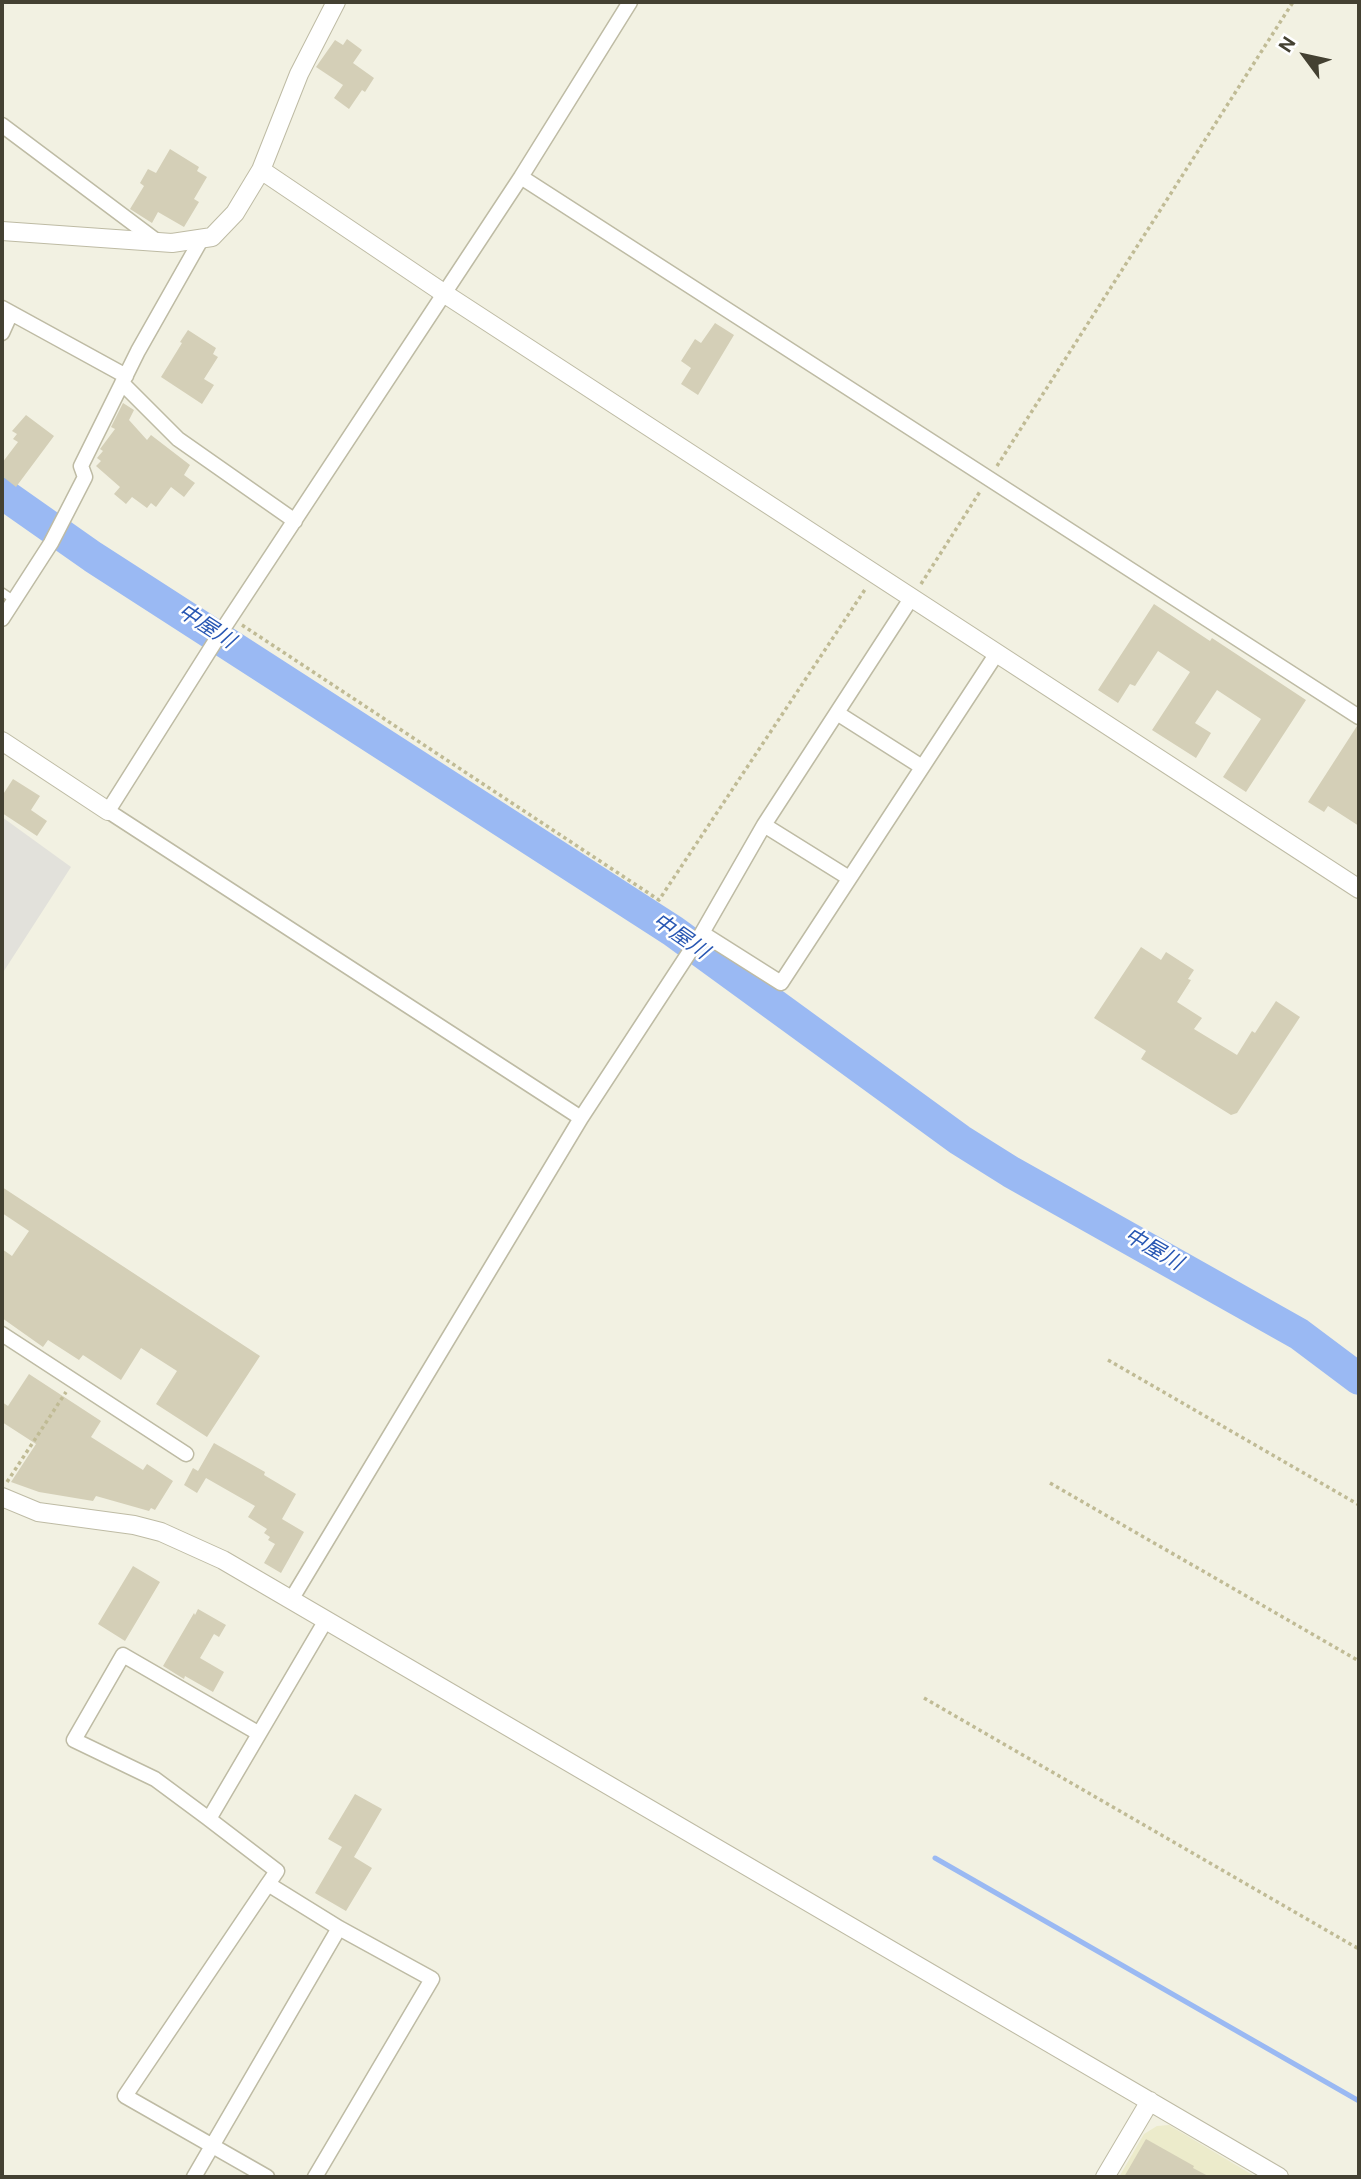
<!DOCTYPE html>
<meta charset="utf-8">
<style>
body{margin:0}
#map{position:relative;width:1361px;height:2179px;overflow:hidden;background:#f2f1e2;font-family:"DM Sans",sans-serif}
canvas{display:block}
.frame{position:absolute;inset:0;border:4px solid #444132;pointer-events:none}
.north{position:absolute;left:1270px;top:21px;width:70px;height:70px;-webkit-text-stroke:5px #fff;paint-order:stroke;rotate:303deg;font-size:19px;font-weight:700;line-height:28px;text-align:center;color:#444132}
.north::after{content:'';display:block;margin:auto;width:24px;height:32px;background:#444132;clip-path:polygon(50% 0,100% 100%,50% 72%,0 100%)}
</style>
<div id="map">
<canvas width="1361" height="2179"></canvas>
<div class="frame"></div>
<div class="north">N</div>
</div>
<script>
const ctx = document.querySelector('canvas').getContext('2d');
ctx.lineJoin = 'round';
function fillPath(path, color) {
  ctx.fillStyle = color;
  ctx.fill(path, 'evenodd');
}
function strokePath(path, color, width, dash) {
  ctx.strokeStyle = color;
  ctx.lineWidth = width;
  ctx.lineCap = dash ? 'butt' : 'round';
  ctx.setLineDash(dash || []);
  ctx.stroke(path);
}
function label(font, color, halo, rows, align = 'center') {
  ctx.font = font + ' "DM Sans","Noto Sans JP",sans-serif';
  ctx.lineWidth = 5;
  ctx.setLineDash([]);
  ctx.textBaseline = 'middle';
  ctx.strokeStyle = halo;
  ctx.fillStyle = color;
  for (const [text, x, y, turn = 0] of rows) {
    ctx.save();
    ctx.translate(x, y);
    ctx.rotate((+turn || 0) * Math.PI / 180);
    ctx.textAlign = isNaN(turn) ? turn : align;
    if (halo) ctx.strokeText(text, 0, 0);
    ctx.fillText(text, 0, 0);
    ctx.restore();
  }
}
fillPath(new Path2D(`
 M1169,2125L1256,2177H1119L1144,2134L1157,2126Z`), '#ecebcb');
fillPath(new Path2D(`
 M2,817L71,867L2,974Z`), '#e2e1db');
strokePath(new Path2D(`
 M935,1858L1359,2101`), '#9ab9f3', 5);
strokePath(new Path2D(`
 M2,493L93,557L673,931L960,1140L1011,1172L1299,1334L1359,1379`), '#9ab9f3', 32);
fillPath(new Path2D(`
 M347,39L362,50L353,63L374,78L365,92L362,90L349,109L334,98L343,85L316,67L335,40L343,45Z
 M170,149L199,167L197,171L207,177L194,199L199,202L184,227L158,212L152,223L130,209L144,186L140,183L148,169L156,173Z
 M715,323L734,335L698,395L681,384L691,368L681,361L695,339L701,343Z
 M188,330L216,348L213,354L218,357L204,379L214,385L202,404L161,377L182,343L180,342Z
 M123,403L134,410L129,420L147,440L151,435L190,465L184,475L195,483L184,497L171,487L156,507L151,503L147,508L132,497L126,504L114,494L120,487L96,466L101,461L97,458L103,451L100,449L115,429L111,427Z
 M26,415L54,436L16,487L2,476V463L18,442L13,439L17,434L12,431Z
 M1154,604L1210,641L1212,638L1306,700L1246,792L1223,777L1261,719L1217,690L1195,723L1211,733L1196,758L1152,730L1190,672L1158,651L1135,686L1130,684L1118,703L1098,690Z
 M1357,726L1359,727V826L1328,806L1324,812L1308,802Z
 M13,779L40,796L31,810L47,821L37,836L2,813V796Z
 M1141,947L1161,960L1166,952L1194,970L1188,979L1191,980L1177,1002L1202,1018L1194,1029L1237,1055L1252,1031L1255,1033L1276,1001L1300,1017L1237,1113L1231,1115L1141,1059L1146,1051L1094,1018Z
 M2,1187L260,1356L207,1437L156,1404L177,1371L141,1348L121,1380L83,1355L79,1360L48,1340L43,1347L2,1318V1249L12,1256L29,1231L2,1213Z
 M29,1374L101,1421L91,1437L143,1470L147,1464L173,1481L155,1510L151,1508L149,1511L96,1496L93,1501L39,1492L11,1482L36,1444L2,1422V1402L8,1406Z
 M214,1443L265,1472L264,1475L296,1494L282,1519L304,1532L281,1573L264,1563L275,1544L268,1540L270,1537L264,1533L267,1529L248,1517L255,1506L206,1478L197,1493L184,1485L193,1468L198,1471Z
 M133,1566L160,1582L125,1641L98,1624Z
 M198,1609L226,1625L219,1637L214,1634L200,1658L224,1672L213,1692L185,1676L184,1679L163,1666L194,1613L195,1615Z
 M355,1794L382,1809L354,1857L372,1868L346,1911L315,1893L342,1847L328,1839Z
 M1146,2139L1194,2166L1193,2168L1210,2177H1124Z`), '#d4cfb7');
const service = new Path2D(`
 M2,592L14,600`);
const minor = new Path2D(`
 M2,125L158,242
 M521,177L1359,717
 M2,308L126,376
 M2,333L11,313
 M122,383L178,439L295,521
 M2,619L51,543L85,477L81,466L138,351L202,238
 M837,713L922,767
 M764,825L849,878
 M702,933L781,983L997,653
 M581,1118L702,933L764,825L912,597
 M2,1334L186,1454
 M291,1600L581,1118L108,811L223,629L521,177L630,2
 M209,1819L155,1779L74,1740L123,1655L258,1733
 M194,2177L339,1928
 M267,2177L125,2096L268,1884
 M315,2177L432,1979L339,1928L268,1884L277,1871L209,1819L326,1620`);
const tertiary = new Path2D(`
 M261,170L445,294L1359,889
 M2,231L172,243L212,237L235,213L261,170L299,74L336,2
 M2,741L108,811
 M2,1497L38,1512L134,1525L161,1532L223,1560L1279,2177
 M1105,2177L1150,2101`);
strokePath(service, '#bebba4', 10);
strokePath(minor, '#bebba4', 17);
strokePath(tertiary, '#bebba4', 20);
strokePath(new Path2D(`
 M997,466L1293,2
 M921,584L981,490
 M242,625L659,900L866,588
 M1108,1360L1359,1505
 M7,1482L66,1392
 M1050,1483L1359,1661
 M924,1698L1359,1949`), '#c0bb95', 3.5, [3.5, 3.5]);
strokePath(service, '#fff', 7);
strokePath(minor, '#fff', 14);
strokePath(tertiary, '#fff', 18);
label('italic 21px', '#2857b3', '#fff', [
 ["中屋川",206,627,33],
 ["中屋川",680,937,35],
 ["中屋川",1153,1250,30]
]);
</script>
